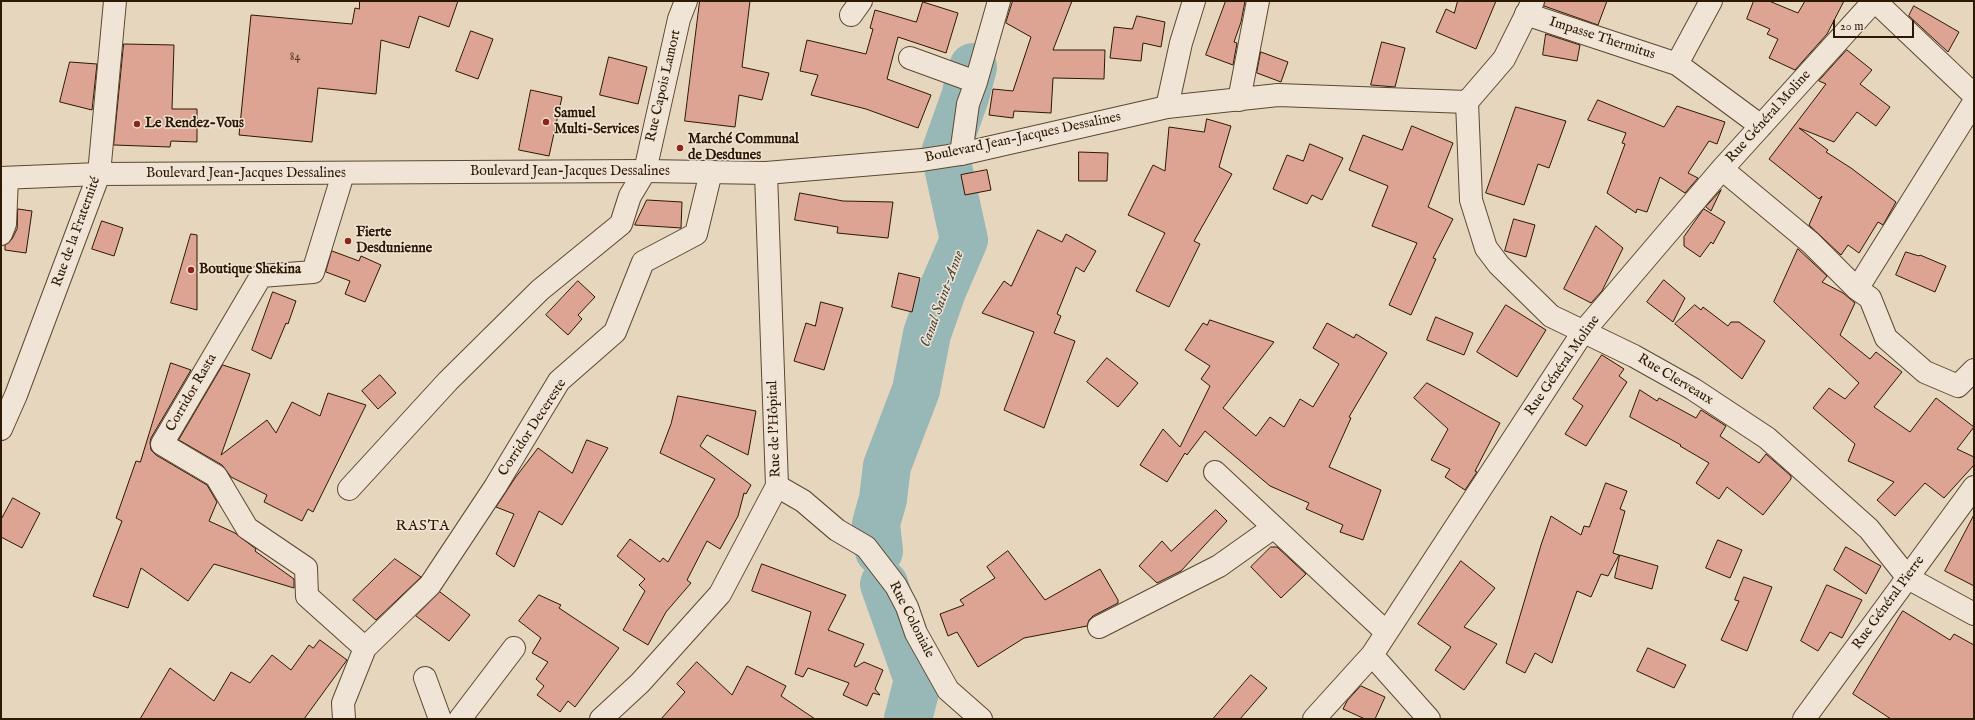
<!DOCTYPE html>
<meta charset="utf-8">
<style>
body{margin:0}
#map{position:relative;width:1975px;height:720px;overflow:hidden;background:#e7d6be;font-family:"IM FELL English",serif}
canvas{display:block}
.frame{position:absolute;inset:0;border:2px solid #2d1802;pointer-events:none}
.scale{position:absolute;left:1833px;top:20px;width:81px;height:18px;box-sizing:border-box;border:2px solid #2d1802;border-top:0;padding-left:5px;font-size:12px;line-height:14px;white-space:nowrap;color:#2d1802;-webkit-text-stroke:3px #efe4d5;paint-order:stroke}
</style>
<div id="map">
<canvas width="1975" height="720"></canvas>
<div class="frame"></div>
<div class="scale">20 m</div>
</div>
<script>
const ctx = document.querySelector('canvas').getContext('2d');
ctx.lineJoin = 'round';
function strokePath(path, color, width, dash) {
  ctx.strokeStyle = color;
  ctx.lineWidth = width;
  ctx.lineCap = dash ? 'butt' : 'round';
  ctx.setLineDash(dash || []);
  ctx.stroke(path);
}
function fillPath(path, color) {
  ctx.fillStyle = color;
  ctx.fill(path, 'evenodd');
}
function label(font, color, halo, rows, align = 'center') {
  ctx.font = font + ' "IM FELL English",serif';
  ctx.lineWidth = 3;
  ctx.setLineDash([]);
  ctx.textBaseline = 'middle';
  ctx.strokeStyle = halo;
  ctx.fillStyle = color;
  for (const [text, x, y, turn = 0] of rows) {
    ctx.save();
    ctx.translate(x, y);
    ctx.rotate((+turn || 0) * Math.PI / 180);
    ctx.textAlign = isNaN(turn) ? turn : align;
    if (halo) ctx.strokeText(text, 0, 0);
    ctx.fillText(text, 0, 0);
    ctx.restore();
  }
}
strokePath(new Path2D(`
 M879,551L876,524L883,499L887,466L916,390L927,334L942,291L964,240L945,153L965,97L973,67
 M884,584L918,680L908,719`), '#97b8b7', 48);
const building = new Path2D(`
 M360,1H458L449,27L419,16L409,48L381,40L376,94L318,88L312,142L239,135L251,15L352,24L355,8L359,9Z
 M700,1H750L742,67L769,73L762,100L739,95L735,127L685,121Z
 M1013,1H1072L1053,50H1105L1104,79L1053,78L1051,113L1014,111L1013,118L989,115L993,89L1013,91L1031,37L1006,23Z
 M1226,1H1245L1241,22L1234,42L1237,43L1233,65L1206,55Z
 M1458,1H1496L1476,49L1436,32L1446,9L1454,13Z
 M1545,1H1607L1598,25L1544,6Z
 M1754,1H1769L1798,13L1805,1H1844L1827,34L1795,70L1769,58L1778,39L1767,34L1770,29L1747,19Z
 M923,2L958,13L946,53L898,37L887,79L931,95L918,128L866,109L811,95L818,75L800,71L807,40L866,54L873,29L870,28L875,10L916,22Z
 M1914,6L1959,32L1948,52L1909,16Z
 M1137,16L1165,22L1161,47L1143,43L1141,61L1110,58L1114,27L1132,29Z
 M471,31L493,39L478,79L456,71Z
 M1546,34L1580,45L1577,61L1543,55Z
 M1382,42L1405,48L1395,87L1371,85Z
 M124,44L174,45L172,109H197V142L171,141L170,147L114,145Z
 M1847,50L1872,70L1860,84L1890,107L1876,126L1857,112L1834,142L1799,128L1828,150L1826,152L1851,168L1896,202L1883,225L1878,222L1859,253L1848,245L1841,255L1809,225L1822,196L1819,199L1769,159L1826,84L1819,81Z
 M1261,52L1288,62L1281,82L1257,73Z
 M609,57L647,67L638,104L600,95Z
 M70,62L97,64L92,110L60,102Z
 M531,90L562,97L549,156L519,150Z
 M1598,100L1664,127L1677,106L1725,122L1717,144L1709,141L1688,173L1698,178L1685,193L1660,177L1647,212L1637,209L1636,213L1607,193L1625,144L1622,143L1626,133L1588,120Z
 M1516,107L1566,121L1549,168L1538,164L1524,205L1486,193Z
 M1207,119L1231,126L1219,167L1232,174L1194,241L1200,244L1169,307L1136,291L1165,233L1128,215L1153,165L1165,171L1169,127L1204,132Z
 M1412,126L1453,143L1428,207L1453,219L1433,258L1436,259L1411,315L1389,305L1417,243L1372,226L1388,186L1349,170L1363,135L1402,150Z
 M1310,144L1343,158L1322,200L1312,195L1307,204L1273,189L1287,155L1303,161Z
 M1079,152L1108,153L1107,181H1079Z
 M987,170L991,190L965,195L961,175Z
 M1721,190L1711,211L1706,207Z
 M800,193L843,201L893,202L888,238L837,233L838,227L795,220Z
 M647,200L682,202L681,228L635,225Z
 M18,209L32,211L26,253L5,250V245L12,239L17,229Z
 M1704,209L1725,222L1713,244L1711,242L1700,257L1684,246V237Z
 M1514,219L1535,225L1526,257L1505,251Z
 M102,221L123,228L114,256L92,249Z
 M1596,226L1623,248L1602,291L1591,303L1564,289Z
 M1038,230L1062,242L1066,234L1096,251L1084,272L1076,267L1057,314L1061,316L1054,333L1075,341L1044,428L1004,410L1034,332L982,313L1004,281L1011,286Z
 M191,234L197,235V310L171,303Z
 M1798,249L1827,276L1822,282L1843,293L1855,303L1840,335L1870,359L1876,352L1902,372L1874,407L1910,432L1936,398L1974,427L1957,449L1974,457V465L1944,498L1925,483L1895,516L1877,500L1894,482L1848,461L1855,444L1813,408L1829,388L1845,399L1859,383L1774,302Z
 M332,251L359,261L361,256L381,265L365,302L345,294L350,281L326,272Z
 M1906,252L1919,256L1920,255L1946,266L1935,292L1896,275Z
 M899,273L920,278L912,312L892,307Z
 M1664,280L1685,298L1673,322L1647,302Z
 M578,281L595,297L578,315L582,319L568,335L546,315Z
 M273,292L296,301L288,324L286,323L271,359L252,350Z
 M821,302L843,308L824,370L794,361L806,323L815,326Z
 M1506,305L1546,330L1517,377L1477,352Z
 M1695,305L1701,310L1703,307L1728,326L1731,322H1739L1765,341L1742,379L1675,324Z
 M1436,317L1473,333L1464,355L1427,340Z
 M1210,320L1274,342L1223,408L1256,436L1270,417L1284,427L1300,399L1313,407L1339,364L1313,348L1327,323L1354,338L1356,334L1387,353L1349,417L1351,418L1329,467L1381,490L1363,540L1340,532L1343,525L1306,509L1309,503L1270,486L1205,431L1187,455L1185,453L1167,482L1140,465L1163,429L1180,447L1210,386L1201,379L1210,366L1185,350L1203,323L1207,325Z
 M1602,355L1624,369L1619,376L1627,382L1586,446L1565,434L1583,406L1573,399Z
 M1107,358L1138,383L1118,407L1087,382Z
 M171,363L191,370L151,438L150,443L151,450L156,455L207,485L217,502L209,521L235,533L256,549L255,551L294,579V588L214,564L188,601L141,568L128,608L93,596L122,521L116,518L136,461L140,462Z
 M223,365L250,374L221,455L267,420L276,433L292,402L320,416L328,393L366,405L313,512L308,509L302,521L264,502L267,495L231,477L222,465L179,440Z
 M380,375L396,393L378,409L362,391Z
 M1427,383L1500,423L1475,471L1477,472L1465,490L1445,477L1450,469L1431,460L1448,429L1414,398Z
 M1640,390L1657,401L1659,398L1696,418L1701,410L1726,426L1720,436L1759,463L1766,454L1791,476V479L1763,515L1727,487L1719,499L1696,483L1709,463L1680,446L1681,445L1630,417Z
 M678,396L756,411L748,455L707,435L700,446L751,485L746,494L744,493L738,516L720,549L707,541L687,580L691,583L666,612L648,645L623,630L645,591L639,585L645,579L617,556L630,539L660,562L663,558L668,562L715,479L660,453L671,424Z
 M587,440L608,448L562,525L539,511L514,567L496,554L514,514L496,507L515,478L538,448L572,473Z
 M1606,483L1627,491L1620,509L1625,511L1613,553L1619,555L1608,576L1601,574L1591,597L1577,591L1552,663L1535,653L1525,673L1506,663L1541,545L1551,516L1581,535L1584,526L1589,527Z
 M13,498L40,513L22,548L1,537V520Z
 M1216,510L1227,521L1181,571L1157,583L1139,566L1162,541L1171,551Z
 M1974,515V586L1945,571Z
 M1718,540L1742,550L1730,578L1706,568Z
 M1271,547H1277L1306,574L1281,598L1251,567Z
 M1846,547L1881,566L1866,594L1834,570Z
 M1008,551L1045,600L1100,569L1118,600V603L1093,616L1089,620L1087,626L1024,638L978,667L957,632L948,636L940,614L964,605L960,600L995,578L987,567Z
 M1620,555L1658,566L1652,589L1615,578Z
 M395,559L421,577L376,620L353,600Z
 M1461,561L1495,588L1464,627L1497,644L1464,690L1435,670L1451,647L1418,624Z
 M762,564L846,595L828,630L864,644L854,666L856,667L864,662L883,670L875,689L880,695L873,693L867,706L843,695L849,683L808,668L803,677L795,674L811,612L752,591Z
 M1744,577L1772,587L1747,651L1721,640L1739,601L1735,600Z
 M1827,585L1862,600L1842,638L1830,632L1818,651L1801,641Z
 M440,592L470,615L449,641L416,616Z
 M539,595L561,605L559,608L619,648L575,707L568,701L560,712L537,695L544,686L536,679L548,662L532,653L541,638L519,621Z
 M1903,611L1950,640L1954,634L1974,645V719H1891L1853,694Z
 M320,640L347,660L304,719H140L170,668L214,701L231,672L250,683L272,655L291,670L309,645L313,648Z
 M1648,648L1686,665L1674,688L1637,671Z
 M697,662L732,695L747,666L786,686L781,696L815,719H661L685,692L677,684Z
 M1251,675L1267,688L1240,719H1213Z
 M1361,686L1385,697L1375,719H1365L1343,709L1347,701Z`);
fillPath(building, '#dda393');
strokePath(building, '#2d1802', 1);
const minor = new Path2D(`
 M1711,1L1677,64L1761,126
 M1875,1L1974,95
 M1526,14L1677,64
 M851,15L861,1
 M910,58L976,82
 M1239,100L1258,1
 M1467,102L1471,200L1486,248L1499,265L1551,316L1634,356L1693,389L1767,438L1869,529L1908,578L1974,614
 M1167,107L1181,43L1194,1
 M961,154L968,104L976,82L999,1
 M1722,169L1811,243L1857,289L1870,298L1886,338L1925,372L1958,386L1974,370
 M343,174L313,272L261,276L162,444L216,476L247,528L306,568L307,596L365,648
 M1,234L5,224L7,178
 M1857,289L1974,102
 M1,429L16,395L99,174L115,1
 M1215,472L1386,632
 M777,486L803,501L837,530L866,547L896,586L907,607L916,633L948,690L981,719
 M349,489L448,381L540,290L621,224L630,196L645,171L679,19L686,1
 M1099,627L1219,566L1274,527
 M1372,655L1429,719
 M425,678L440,719
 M344,719L343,703L365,648L430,585L495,487L559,381L615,332L643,262L696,234L711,172
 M460,719L514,648
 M601,719L640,683L720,594L777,486L766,173
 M1314,719L1372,655L1583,332L1722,169L1874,1
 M1804,719L1974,487`);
const tertiary = new Path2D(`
 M1,178L99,174L645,171L766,173L922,160L961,154L1167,107L1278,95L1467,102L1504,59L1533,1`);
strokePath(minor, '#5c4831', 24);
strokePath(tertiary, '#5c4831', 24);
strokePath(minor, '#efe4d5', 22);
strokePath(tertiary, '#efe4d5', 22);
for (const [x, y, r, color] of [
 [546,122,4,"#8f2418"],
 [137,124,4,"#8f2418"],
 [680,148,4,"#8f2418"],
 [348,241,4,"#8f2418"],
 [191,270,4,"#8f2418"]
]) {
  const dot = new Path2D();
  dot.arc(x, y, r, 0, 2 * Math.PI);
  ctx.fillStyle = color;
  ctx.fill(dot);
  strokePath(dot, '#efe4d5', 1.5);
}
label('12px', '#593b26', null, [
 ["84",295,58]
]);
label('14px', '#2d1802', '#efe4d5', [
 ["Impasse Thermitus",1602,39,18],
 ["Rue Capois Lamort",664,86,-77],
 ["Rue Général Moline",1769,117,-48],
 ["Boulevard Jean-Jacques Dessalines",1023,138,-12],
 ["Boulevard Jean-Jacques Dessalines",570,172],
 ["Boulevard Jean-Jacques Dessalines",246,174],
 ["Rue de la Fraternité",77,232,-70],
 ["Rue Général Moline",1563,366,-55],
 ["Rue Clerveaux",1675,380,31],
 ["Corridor Rasta",192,393,-60],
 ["Corridor Decereste",533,428,-57],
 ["Rue de l'Hôpital",775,429,-92],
 ["Rue Général Pierre",1889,603,-54],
 ["Rue Coloniale",911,620,63]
]);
label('bold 14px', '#2d1802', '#efe4d5', [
 ["Samuel",554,114],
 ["Multi-Services",554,130],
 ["Le Rendez-Vous",145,124],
 ["Marché Communal",688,140],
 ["de Desdunes",688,156],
 ["Fierte",356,233],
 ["Desdunienne",356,249],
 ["Boutique Shekina",199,270]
], 'left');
label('italic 15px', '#4d4838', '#efe4d5', [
 ["Canal Saint-Anne",943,299,-70]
]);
ctx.letterSpacing = '1px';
label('15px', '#2d1802', '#efe4d5', [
 ["RASTA",423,527]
]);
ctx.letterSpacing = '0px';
</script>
